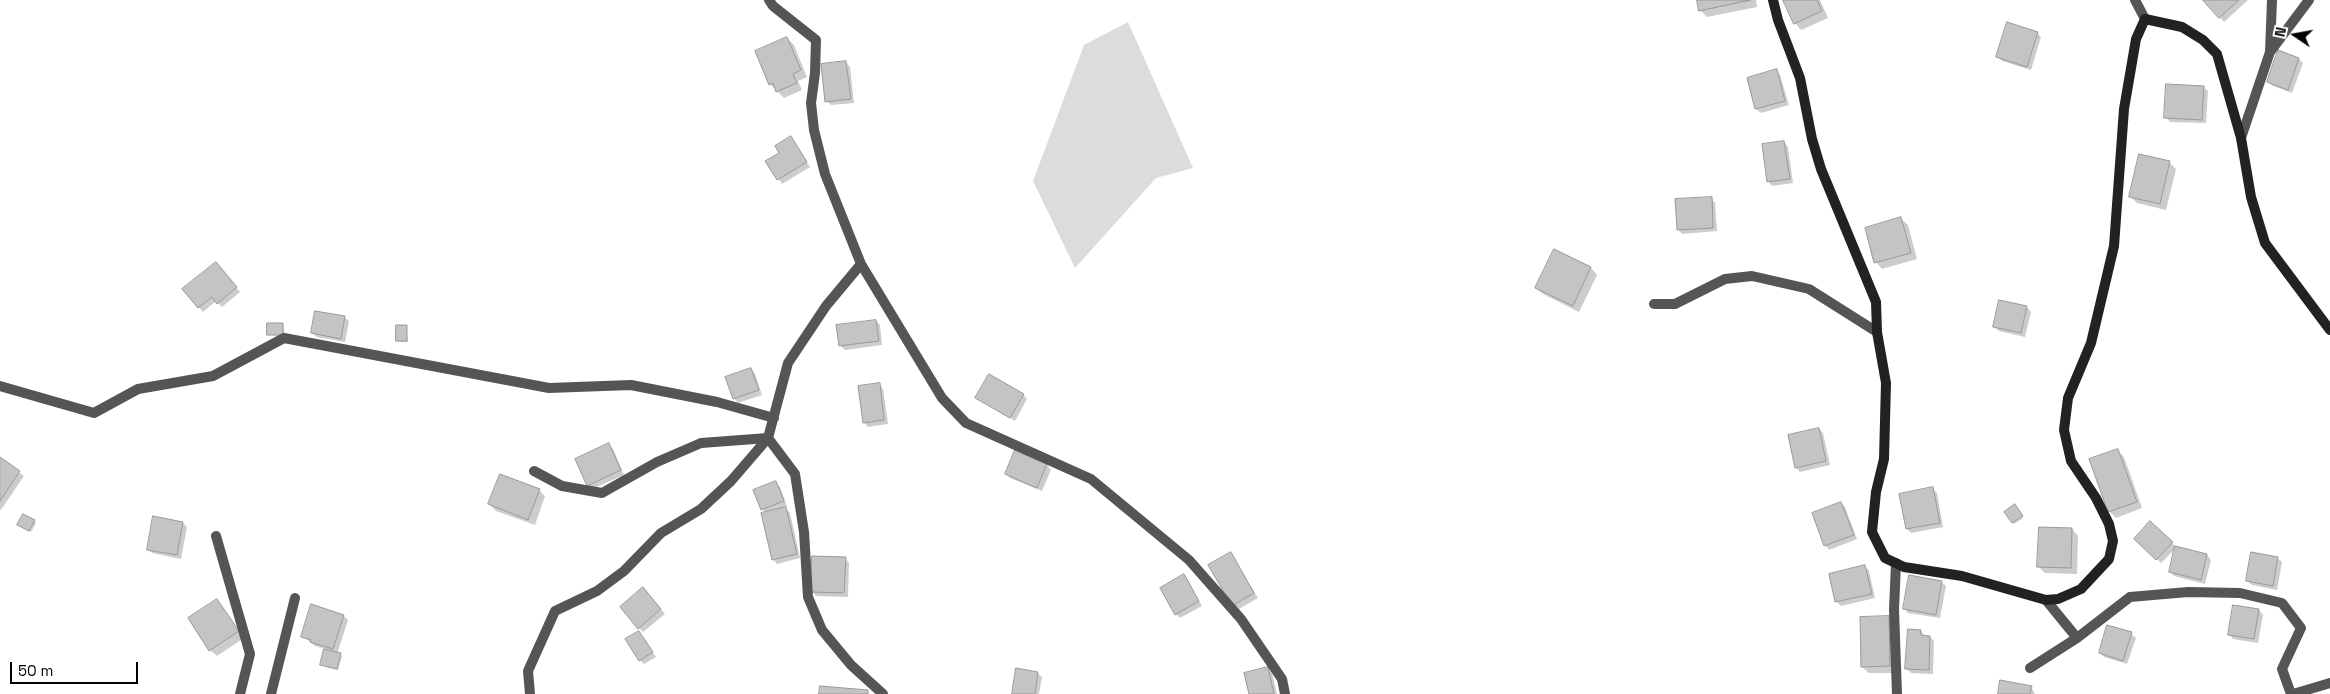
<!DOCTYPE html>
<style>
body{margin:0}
#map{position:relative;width:2330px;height:694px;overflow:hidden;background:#fff;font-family:"Space Grotesk",sans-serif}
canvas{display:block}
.north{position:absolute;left:2270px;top:10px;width:50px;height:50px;-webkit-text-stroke:4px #fff;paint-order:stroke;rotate:282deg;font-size:14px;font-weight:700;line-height:20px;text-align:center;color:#000}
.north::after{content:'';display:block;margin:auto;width:18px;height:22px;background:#000;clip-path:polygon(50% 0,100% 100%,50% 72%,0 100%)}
.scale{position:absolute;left:10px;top:662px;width:128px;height:22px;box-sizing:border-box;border:2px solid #000;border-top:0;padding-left:6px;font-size:15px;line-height:18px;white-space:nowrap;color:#000;-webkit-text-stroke:4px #fff;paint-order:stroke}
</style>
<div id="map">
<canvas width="2330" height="694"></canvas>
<div class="north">N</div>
<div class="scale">50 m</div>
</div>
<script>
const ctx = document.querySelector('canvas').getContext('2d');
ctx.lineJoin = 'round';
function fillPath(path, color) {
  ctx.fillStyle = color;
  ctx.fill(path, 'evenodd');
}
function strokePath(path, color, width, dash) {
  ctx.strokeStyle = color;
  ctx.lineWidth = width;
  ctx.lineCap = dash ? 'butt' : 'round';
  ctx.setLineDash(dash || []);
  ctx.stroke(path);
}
fillPath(new Path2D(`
 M1128,22L1193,168L1156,178L1075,268L1033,181L1084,45Z`), '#dcdcdc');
fillPath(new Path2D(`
 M1698,0H1756L1757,7L1707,17L1700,10Z
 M1784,0H1820L1828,18L1801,30L1795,23Z
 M2204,0H2248L2224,22Z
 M2037,33L2041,37L2031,70L2002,61L1998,57Z
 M787,38L794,45L807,77L798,81L802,90L784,98L770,84Z
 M2299,59L2303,63L2292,93L2273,86L2268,82Z
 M846,63L850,67L854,103L831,105L827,101Z
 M1776,70L1780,75L1789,105L1761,113L1756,109Z
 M2203,87L2208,91L2206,123L2170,122L2166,117Z
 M791,138L810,167L782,184L767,162L781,154Z
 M1784,142L1788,147L1793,183L1772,186L1768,181Z
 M2169,162L2176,169L2166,210L2137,203L2130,196Z
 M1711,198L1715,203L1717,231L1682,234L1678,229Z
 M1901,219L1908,225L1917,259L1882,269L1876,262Z
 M1554,251L1591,268L1597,275L1579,312L1543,294L1536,288Z
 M220,267L240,292L222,307L216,301L203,312L184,289Z
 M2000,302L2027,307L2031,312L2025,337L1999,331L1994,327Z
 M344,317L349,321L345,342L317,337L312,333Z
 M876,321L880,325L882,345L845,350L840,345Z
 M283,324L285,336L268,335Z
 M406,327L408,342H399L397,340Z
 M751,369L755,374L762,395L738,403L734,398Z
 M879,384L883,389L888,424L868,427L864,422Z
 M1023,395L1027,399L1015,421L977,398Z
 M1819,429L1823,433L1830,465L1800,472L1796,468Z
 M609,445L613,449L624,475L592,489L588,485Z
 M2117,450L2124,457L2142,508L2116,518L2109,511Z
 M1015,452L1047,465L1051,470L1042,491L1010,478L1006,474Z
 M0,459L24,476L1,510L0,509Z
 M776,483L780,487L787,506L780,510L786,509L790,513L800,558L777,564L773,559L766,513L762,509Z
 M1932,489L1937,493L1943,527L1911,533L1907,529L1901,495Z
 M539,490L545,496L535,525L496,511L489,504Z
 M1841,503L1845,507L1857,539L1829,550L1825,545Z
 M2016,507L2023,518L2014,524L2013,522Z
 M34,521L36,523L31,532L20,526Z
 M183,523L187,527L181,559L152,553L148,549Z
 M2151,523L2177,548L2207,555L2211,560L2205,584L2174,576L2170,572L2176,548L2161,563L2136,539Z
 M2072,529L2078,536L2077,574L2045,573L2039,567Z
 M1231,554L1258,598L1237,610L1233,605Z
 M845,558L849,563L848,597L816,596L812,591Z
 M2277,558L2282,562L2277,590L2252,585L2247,581Z
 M1865,566L1869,571L1875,598L1841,606L1837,602L1830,575Z
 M1184,576L1202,606L1180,618L1176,614Z
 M1941,582L1946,586L1940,618L1908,613L1904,608Z
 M647,593L665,614L643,632L639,628Z
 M217,600L244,638L217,656L210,650Z
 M2259,610L2263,615L2258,643L2233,639L2229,634Z
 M344,616L348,620L337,654L342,656L338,670L323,666L321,664L325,649L315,646L303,636Z
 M1888,618L1895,624L1896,673H1869L1862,667Z
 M1921,631L1925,637H1930L1934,641L1933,674L1911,673L1907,669Z
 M639,632L656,657L644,664L640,660Z
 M2131,634L2136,638L2127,664L2104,657L2100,653Z
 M1268,669L1272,673L1277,694H1250Z
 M1037,673L1042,677L1039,694H1013Z
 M2031,687L2035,694H1999Z`), '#0003');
const building = new Path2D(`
 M1697,0H1751L1699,11Z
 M1783,0H1817L1822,11L1794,24Z
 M2203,0H2239L2219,18Z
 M2007,22L2038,32L2027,67L1996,57Z
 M787,37L801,70L793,74L797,83L776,92L773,83L769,85L755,51Z
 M2278,50L2299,58L2288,90L2267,82Z
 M846,61L851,99L825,102L821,64Z
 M1777,69L1785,101L1755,109L1747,78Z
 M2166,84L2204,86L2202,120L2164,118Z
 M791,136L807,162L777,180L765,161L779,153L775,146Z
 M1784,141L1790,179L1767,182L1762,144Z
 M2139,154L2170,161L2160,204L2129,197Z
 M1712,197L1713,228L1677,230L1675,199Z
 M1901,217L1911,253L1874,263L1865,228Z
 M1554,249L1591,267L1573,306L1535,288Z
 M216,262L237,287L217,304L212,297L198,308L182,289Z
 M1999,300L2027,306L2021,333L1993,327Z
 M315,311L345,316L341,339L311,333Z
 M876,320L879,341L839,346L836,325Z
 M267,323H283V335H267Z
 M396,325H407V341H396Z
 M751,368L759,390L733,399L725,377Z
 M989,374L1024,394L1010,418L975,398Z
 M880,383L884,420L863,423L858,386Z
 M1819,428L1826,461L1795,468L1788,435Z
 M609,443L621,470L587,486L575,459Z
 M2118,449L2137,502L2108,512L2089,459Z
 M1015,450L1047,464L1037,488L1005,474Z
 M0,457L20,471L0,501Z
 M500,474L540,489L528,520L488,504Z
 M776,481L784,501L761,510L753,490Z
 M1933,487L1940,523L1906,529L1899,494Z
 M1841,502L1854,535L1824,546L1812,513Z
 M2015,504L2023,516L2012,523L2004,512Z
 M786,507L797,554L772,560L761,513Z
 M23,514L35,520L29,531L17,525Z
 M153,516L183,522L177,555L147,550Z
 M2150,521L2173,542L2156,560L2134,539Z
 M2039,527L2072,528L2071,568L2037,567Z
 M2175,546L2207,554L2201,580L2169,572Z
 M1231,552L1254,593L1232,606L1208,565Z
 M2251,552L2278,557L2273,586L2246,581Z
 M812,556L846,557L844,593L811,592Z
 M1865,565L1872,594L1835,602L1829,574Z
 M1184,574L1199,601L1175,615L1160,588Z
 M1909,575L1942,581L1936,615L1903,609Z
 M643,587L661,609L638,629L620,607Z
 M217,599L239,631L209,651L188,618Z
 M311,604L344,615L333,649L310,642L311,640L301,637Z
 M2233,605L2259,609L2254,639L2228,635Z
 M1889,616L1890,666L1861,667L1860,617Z
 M2107,625L2132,632L2123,661L2099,653Z
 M1908,629L1921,630V635L1930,636L1929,670L1905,669Z
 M639,631L653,652L639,661L625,639Z
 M324,649L341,653L337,669L320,665Z
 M1268,667L1274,694H1249L1244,673Z
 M1016,668L1038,672L1035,694H1012Z
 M2000,680L2032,686L2030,694H1998Z
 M820,686L868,690V694H819Z`);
fillPath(building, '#c4c4c4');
strokePath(building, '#999', 1);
strokePath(new Path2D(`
 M2135,0L2145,19
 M2270,52L2272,0
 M2241,138L2270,52L2309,0
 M1654,304H1675L1725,279L1752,276L1809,289L1877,332
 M534,471L562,486L602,493L657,462L701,443L768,438
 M216,536L250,654L240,694
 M2046,600L2077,638
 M2030,668L2077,638L2130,597L2188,592L2240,593L2282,603L2301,628L2282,669L2291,694
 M271,694L295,598`), '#555', 10);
strokePath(new Path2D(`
 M769,0L773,6L816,40L815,73L811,103L814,130L825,174L861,264L942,398L966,423L1091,479L1189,560L1241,619L1282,679L1285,694
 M0,386L94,413L138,389L213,376L284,338L549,388L631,385L717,402L774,418
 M768,438L795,474L804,532L808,597L822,630L851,665L883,694
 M1896,563L1894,610L1897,694
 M530,694L528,671L555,611L597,591L624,571L661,533L701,509L731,481L768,438L788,363L826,306L861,264
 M2293,694L2330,683`), '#555', 10);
strokePath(new Path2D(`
 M1773,0L1778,20L1800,78L1812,139L1821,169L1876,302L1877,332L1886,383L1884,459L1876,492L1872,532L1885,558L1904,567L1962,576L2046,600L2058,599L2081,589L2109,559L2113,541L2109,524L2096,498L2071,461L2064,430L2068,398L2091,343L2114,246L2124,109L2136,39L2145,19L2182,27L2203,40L2217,54L2241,138L2251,197L2265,243L2330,330`), '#222', 10);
</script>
